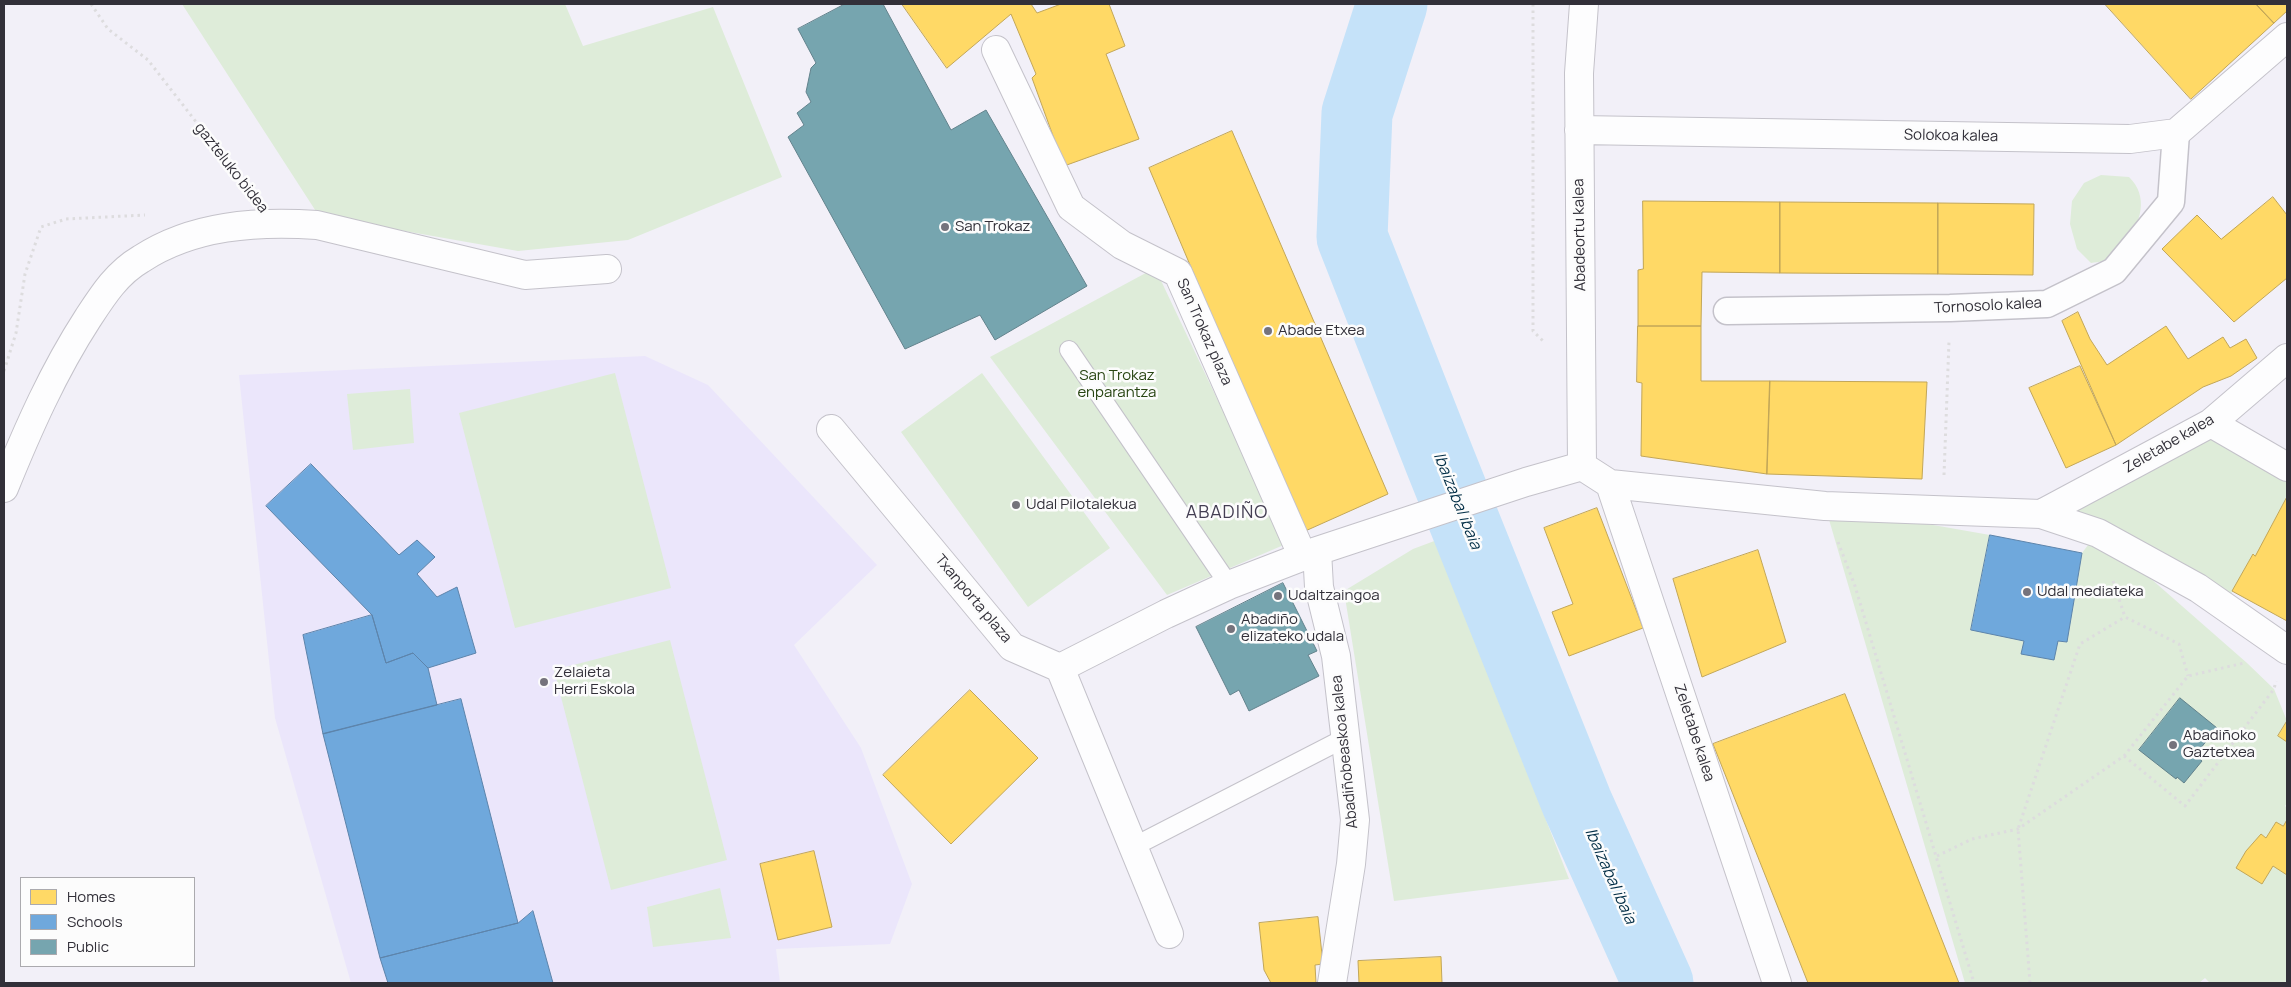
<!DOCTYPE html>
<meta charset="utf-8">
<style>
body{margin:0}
#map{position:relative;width:2291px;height:987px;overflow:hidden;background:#f2f0f8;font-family:Manrope,sans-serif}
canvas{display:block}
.frame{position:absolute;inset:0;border:5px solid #323039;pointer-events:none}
.legend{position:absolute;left:20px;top:877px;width:175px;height:90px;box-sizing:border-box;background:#fcfcfc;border:1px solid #abaaae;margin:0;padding:6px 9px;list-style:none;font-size:15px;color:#323039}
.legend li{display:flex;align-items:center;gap:10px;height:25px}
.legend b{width:25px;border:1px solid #abaaae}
</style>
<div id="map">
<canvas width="2291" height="987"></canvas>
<div class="frame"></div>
<ul class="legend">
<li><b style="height:14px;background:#ffd966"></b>Homes</li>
<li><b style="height:14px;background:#6fa8dc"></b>Schools</li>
<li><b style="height:14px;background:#76a5af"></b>Public</li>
</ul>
</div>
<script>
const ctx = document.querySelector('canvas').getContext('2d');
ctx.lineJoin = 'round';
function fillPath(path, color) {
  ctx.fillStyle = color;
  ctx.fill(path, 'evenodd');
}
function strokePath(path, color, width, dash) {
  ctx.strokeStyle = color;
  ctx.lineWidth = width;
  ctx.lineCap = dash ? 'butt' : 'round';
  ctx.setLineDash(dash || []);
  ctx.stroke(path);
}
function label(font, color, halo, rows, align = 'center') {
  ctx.font = font + ' Manrope,sans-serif';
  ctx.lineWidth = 5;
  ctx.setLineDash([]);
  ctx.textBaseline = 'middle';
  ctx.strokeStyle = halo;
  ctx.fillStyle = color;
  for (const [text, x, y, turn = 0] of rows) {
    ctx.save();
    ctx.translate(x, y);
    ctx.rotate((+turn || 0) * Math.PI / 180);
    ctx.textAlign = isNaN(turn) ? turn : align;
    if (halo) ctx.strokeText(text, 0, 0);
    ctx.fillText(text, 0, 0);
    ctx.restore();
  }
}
fillPath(new Path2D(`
 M645,356L708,385L877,565L794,645L861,748L912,884L890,944L776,949L780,983H351L275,718L239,375Z`), '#ebe6fb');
fillPath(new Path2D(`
 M182,4H565L583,46L713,7L782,177L628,240L518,251L319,216Z
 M2101,175L2129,177C2149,196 2141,223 2126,242C2122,247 2119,254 2114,257C2107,261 2099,262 2091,263L2077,249L2070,224L2072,201L2084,183Z
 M1155,268L1286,544L1167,595L990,357Z
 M615,373L671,588L515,628L459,413Z
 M982,373L1110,548L1028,607L901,432Z
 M410,389L414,443L353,450L347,394Z
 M2198,430L2287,467V497L2255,556L2253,554L2224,607L2101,535L2247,663L2274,689L2287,721L2278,736L2287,742V803L2285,806L2287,808V820L2283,826L2276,822L2266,838L2261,834L2273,866L2287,875V983H2210L2205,978L2199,983H1965L1825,506L1990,535L2058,641L2066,642L2082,553L2097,533L2041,514Z
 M1437,540L1569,879L1394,901L1344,591L1413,549Z
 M670,640L727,860L611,890L554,670Z
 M720,888L731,938L653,947L647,907Z`), '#deecd9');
const homes = new Path2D(`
 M902,4H1031L1037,13L1061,4H1109L1125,46L1106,54L1139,139L1064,166L1032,78L1036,74L1011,14L947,68Z
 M2105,4H2256L2274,23L2191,99Z
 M2256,4H2287V11L2274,23Z
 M1232,131L1388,494L1303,532L1149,168Z
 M2273,197L2287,215V278L2234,322L2162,249L2197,215L2221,239Z
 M1643,201L1780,202V273L1702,272L1701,326H1638V270L1643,269Z
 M1780,202L1938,203V274L1780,273Z
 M1938,203L2034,204L2033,275L1938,274Z
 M2078,312L2090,339L2107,365L2166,326L2188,359L2223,337L2230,348L2246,339L2257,358L2231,376L2203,387L2116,445L2062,321Z
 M1638,326H1701V381H1770L1767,474L1641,456L1642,383L1637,382Z
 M2080,366L2116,445L2066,468L2029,388Z
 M1770,381L1927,382L1922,479L1767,474Z
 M2287,497V621L2232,591L2253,554L2255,556Z
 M1597,508L1643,628L1569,656L1552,612L1573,604L1544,528Z
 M1758,550L1786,642L1702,677L1673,579Z
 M970,690L1038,758L951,844L883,775Z
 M1845,694L1959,983H1808L1713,744Z
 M2287,721V742L2278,736Z
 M2287,820V875L2273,866L2262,884L2236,868L2246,851L2261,834L2266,838L2276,822L2283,826Z
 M814,851L832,927L778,940L760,864Z
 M1318,917L1323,964L1315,965L1316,983H1271L1264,970L1259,923Z
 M1441,957L1442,983H1359L1358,961Z`);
fillPath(homes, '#ffd966');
strokePath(homes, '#c2a658', 1);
const schools = new Path2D(`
 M311,464L399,555L417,540L435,557L417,574L437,597L457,587L476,653L428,668L413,653L386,663L372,615L266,506Z
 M1990,535L2082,553L2067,642L2058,641L2054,660L2021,654L2024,641L1971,630Z
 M372,615L386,663L413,653L428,668L437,705L323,734L303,635Z
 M461,699L518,923L380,958L323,734Z
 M533,911L553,983H388L380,958L518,923Z`);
fillPath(schools, '#6fa8dc');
strokePath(schools, '#5d84ab', 1);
const public = new Path2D(`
 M845,4H883L951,130L986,110L1087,286L995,340L980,315L905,349L788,137L804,125L797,113L811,102L806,92L811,68L816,63L798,29Z
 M1283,583L1317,651L1308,655L1319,676L1249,711L1239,690L1230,695L1196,627Z
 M2180,698L2217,728L2195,755L2202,761L2184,783L2177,777L2176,779L2139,750Z`);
fillPath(public, '#76a5af');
strokePath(public, '#62828c', 1);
strokePath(new Path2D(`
 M1392,4L1357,113L1352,237L1440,461L1577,803L1658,983`), '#c5e2f9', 71);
const service = new Path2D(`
 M1069,350L1229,585
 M1133,847L1345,738`);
const pedestrian = new Path2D(`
 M1727,311L1950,308L2047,304L2114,271L2171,202L2176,133`);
const minor = new Path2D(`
 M996,50L1071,207L1122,245L1178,273L1303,557
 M1579,130L2130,139L2176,133L2287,37
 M2211,423L2287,467
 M831,429L1012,647L1060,668L1169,934
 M1582,466L1579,73L1584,4
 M1610,484L1777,983
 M4,488C28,429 53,372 88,318C103,295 117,273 141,259C193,225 256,221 317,225L525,275L607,269
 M2041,514L2098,533L2198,588L2287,650
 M1317,551L1319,587L1336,656L1355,820L1351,864L1332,983
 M1060,668L1166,614L1229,585L1317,551L1526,482L1582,466L1610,484L1825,506L2041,514L2211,423L2287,358`);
strokePath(service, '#c4c2ca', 20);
strokePath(pedestrian, '#c4c2ca', 29);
strokePath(minor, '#c4c2ca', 30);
strokePath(new Path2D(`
 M91,4L108,29L148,60L249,190
 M1533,4V331L1545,343
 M4,371L16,333L25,274L41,227L66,219L145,215
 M1944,475L1949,341
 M1838,542L1855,586L1974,983
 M2113,581L2125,617L2179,644L2188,676
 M2124,756L2185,806L2274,689L2276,681
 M1937,856L1972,839L2018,829L2124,756L2188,676L2244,663
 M2030,983L2018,829L2080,644L2125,617`), '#dddcde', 3, [2.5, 4]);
strokePath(service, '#fdfdfe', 18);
strokePath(pedestrian, '#fdfdfe', 26);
strokePath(minor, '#fdfdfe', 28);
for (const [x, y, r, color] of [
 [945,227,5,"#75737c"],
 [1268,331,5,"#75737c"],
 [1016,505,5,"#75737c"],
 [2027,592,5,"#75737c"],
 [1278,596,5,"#75737c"],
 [1231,629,5,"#75737c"],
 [544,682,5,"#75737c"],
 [2173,745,5,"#75737c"]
]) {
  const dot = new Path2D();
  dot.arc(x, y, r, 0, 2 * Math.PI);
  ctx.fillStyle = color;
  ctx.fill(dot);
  strokePath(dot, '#fcfcfc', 2);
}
label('15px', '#323039', '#fcfcfc', [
 ["Solokoa kalea",1951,136,1],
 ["gazteluko bidea",231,168,52],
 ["Abadeortu kalea",1580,235,-91],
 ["Tornosolo kalea",1988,306,-3],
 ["San Trokaz plaza",1204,332,66],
 ["Zeletabe kalea",2169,444,-30],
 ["Txanporta plaza",973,599,50],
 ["Zeletabe kalea",1694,733,72],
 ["Abadiñobeaskoa kalea",1345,752,-96]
]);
label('15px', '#323039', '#fcfcfc', [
 ["San Trokaz",955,227],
 ["Abade Etxea",1278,331],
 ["Udal Pilotalekua",1026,505],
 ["Udal mediateka",2037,592],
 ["Udaltzaingoa",1288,596],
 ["Abadiño",1241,620],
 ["elizateko udala",1241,637],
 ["Zelaieta",554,673],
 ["Herri Eskola",554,690],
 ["Abadiñoko",2183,736],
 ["Gaztetxea",2183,753]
], 'left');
label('15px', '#274411', '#fcfcfc', [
 ["San Trokaz",1117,376],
 ["enparantza",1117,393]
]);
label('italic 16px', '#012d45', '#fcfcfc', [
 ["Ibaizabal ibaia",1457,501,68],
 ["Ibaizabal ibaia",1610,876,66]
]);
ctx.letterSpacing = '1px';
label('18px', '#433e52', '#fcfcfc', [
 ["ABADIÑO",1227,513]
]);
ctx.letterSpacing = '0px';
</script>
